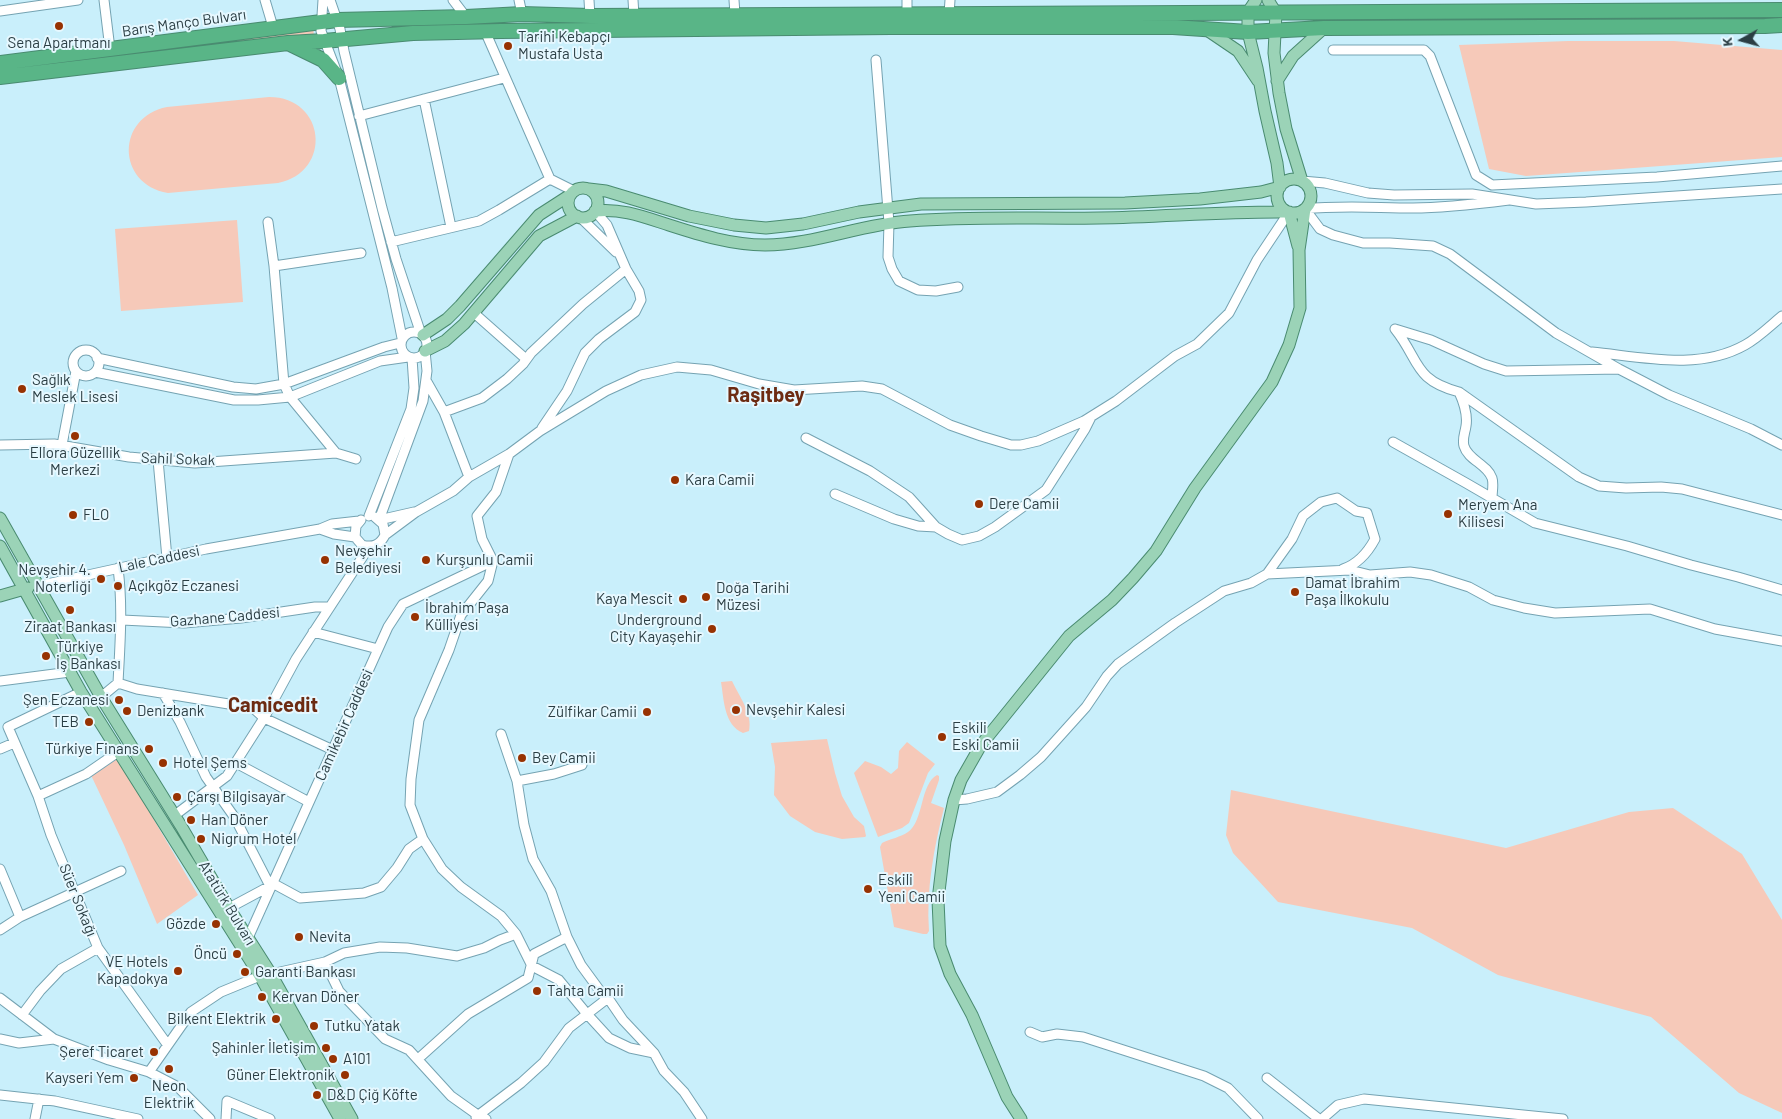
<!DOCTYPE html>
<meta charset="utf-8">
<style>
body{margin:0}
#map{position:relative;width:1782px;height:1119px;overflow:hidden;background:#c9effb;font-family:Barlow,sans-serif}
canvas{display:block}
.north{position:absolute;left:1717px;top:15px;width:50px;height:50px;-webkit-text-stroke:4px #e6f8ff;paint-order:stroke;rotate:263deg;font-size:14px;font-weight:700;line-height:20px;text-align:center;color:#2b3e44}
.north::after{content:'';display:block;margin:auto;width:18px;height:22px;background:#2b3e44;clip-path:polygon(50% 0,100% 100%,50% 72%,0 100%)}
</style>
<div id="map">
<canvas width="1782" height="1119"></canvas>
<div class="north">K</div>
</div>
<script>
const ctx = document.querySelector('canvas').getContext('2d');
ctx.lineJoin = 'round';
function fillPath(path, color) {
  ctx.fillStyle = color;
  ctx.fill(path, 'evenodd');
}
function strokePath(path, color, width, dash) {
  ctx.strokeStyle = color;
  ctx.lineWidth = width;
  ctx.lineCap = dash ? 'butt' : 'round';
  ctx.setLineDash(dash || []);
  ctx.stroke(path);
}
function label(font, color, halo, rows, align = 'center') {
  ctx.font = font + ' Barlow,sans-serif';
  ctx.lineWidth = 4;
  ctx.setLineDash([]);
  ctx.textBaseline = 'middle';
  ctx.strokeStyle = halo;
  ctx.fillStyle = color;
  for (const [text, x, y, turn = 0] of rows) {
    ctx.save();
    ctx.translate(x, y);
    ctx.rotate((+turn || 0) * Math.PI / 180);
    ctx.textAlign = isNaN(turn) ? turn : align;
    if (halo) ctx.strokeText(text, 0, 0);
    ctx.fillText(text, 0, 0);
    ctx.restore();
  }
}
fillPath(new Path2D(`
 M313,26L314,36L0,72V66Z
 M1568,41H1674L1782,50V157L1526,176L1489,169L1459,45Z
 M269,97C326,97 333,172 278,183L168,193C116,184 116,117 167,107Z
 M237,220L243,302L121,311L115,229Z
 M732,681C739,696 753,714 749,731L743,733C724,725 724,700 721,682Z
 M827,739L835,773L842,796L854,817L864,826L866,836L865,837L842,839L815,832L790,816L774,795L775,767L771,743Z
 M907,742L935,764L928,773L909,823L902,828L878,837L854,773L865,761L881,767L891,774L898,768L899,751Z
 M116,755L198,895L157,924L124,845L90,773Z
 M937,775L939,776V780L931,803L944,808C934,847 926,890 929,931L927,934H923L894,927L880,847L882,843C890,839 901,837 908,832C924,821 920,784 937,775Z
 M1231,790L1506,848L1629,812L1673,808L1742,854L1782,920V1113L1739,1093L1651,1017L1498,975L1412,928L1278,902L1233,853L1226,835Z`), '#f6c9b9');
const minor = new Path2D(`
 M104,0L110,49
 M265,0L273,27
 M323,0L321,31L339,78L392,288L402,338
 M330,0L340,29L344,51L382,208L396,259L421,334
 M453,0L466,17
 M519,0L522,14
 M589,0L590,16
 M633,0L634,15
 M734,0L735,14
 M0,11L78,0
 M907,14V0
 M949,14L950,0
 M485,31L550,179L574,191
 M1333,50H1424L1430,56L1476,175L1492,185L1657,177L1782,166
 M876,60L889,223L888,257L892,269L899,281L918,290L936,291L958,287
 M424,99L451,227
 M359,116L504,78
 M1302,181L1325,183L1368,193L1394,195L1472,194L1536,204L1586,202L1782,189
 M1509,200C1477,204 1445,208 1413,208C1377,208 1341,205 1305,209L1320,229L1333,235L1363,243H1390L1433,246L1450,254L1556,333L1619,369L1669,395L1751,429L1782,445
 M581,218L616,252
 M268,222L274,266L284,384L290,397L336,453
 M391,242L479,221L499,210L550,179
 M274,266L361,253
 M474,313L526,359
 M1395,329C1420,360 1413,380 1459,392L1579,477L1599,486L1626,488L1661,487L1682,489L1782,515
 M1395,329L1431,340L1484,364L1506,371L1619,369
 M401 345a13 13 0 1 1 26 0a13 13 0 1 1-26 0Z
 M73 363a13 13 0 1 1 26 0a13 13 0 1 1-26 0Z
 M1592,352C1642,357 1699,371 1745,345C1758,338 1770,326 1782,316
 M97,358L233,387L256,389L284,384L384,347L400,343
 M95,372L234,400H258L290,397L380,361L408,357
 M427,382L444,412L469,477
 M1459,392C1464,403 1468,414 1466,426C1465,433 1462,439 1464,446C1468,460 1487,464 1492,478C1494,484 1492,492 1492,498
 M444,412L482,398L507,379L523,364L531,353L583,304L626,269
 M542,428L567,391L585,353L599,339L635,312L641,300L639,291L626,269L607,225L595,211
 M806,438L870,471L909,497L936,527
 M1393,442L1466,483L1535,523L1627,546L1691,565L1738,577L1782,590
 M0,445L54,444L129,457L195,463L336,453L356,459
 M62,445L76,371
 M509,454L496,492L477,516L482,539L493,561L488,581L461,615L449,650L419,720L411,779L410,805L423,839L442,869L461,887L501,916L516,934L532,966L559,980L587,1014L609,1038L630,1048L654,1053
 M158,460L167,558
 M835,494L894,519L918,526L936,527L948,534L962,540L979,536L995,527L1046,490L1085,429L1091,417
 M369,516L411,409L414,388L412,358
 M379,520L423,401L427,371L425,351
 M379,520L414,512
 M320,529L334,534L355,537L362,545C373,548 380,545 385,535L383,524L375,517
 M385,535L416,512L453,491L469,477L509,454L540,431L606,391L641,375L677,367L711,370L759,384L794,390L862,386L882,389L950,425L981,436L1011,445H1021L1038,441L1084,421L1116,401L1175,356L1197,344L1229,313L1257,260L1289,212
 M355,537L356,526L361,520
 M118,568C123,607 120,644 118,683
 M1267,574L1292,539L1303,516L1321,502L1337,498L1356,511L1367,513L1375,539C1368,552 1358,564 1343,569
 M38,586L206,549L320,529L332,524L359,521
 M122,620L184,623L241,618L315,607H329
 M313,632L378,649
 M0,681L70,672
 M118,683L137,689L253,708L264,718L333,750
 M81,692L8,727L38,796L51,835L98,948L167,1044
 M163,693L180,722L206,777L235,818L270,886
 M101,697L118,683
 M501,734L517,781L524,825L533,859L551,891L567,937L581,965L603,995L608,998L623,1020L654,1053L664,1071L684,1092L702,1119
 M0,749L14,743
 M236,763L309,802
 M517,781L554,774L582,765
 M38,796L86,774L118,752
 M954,800L967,799L997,792L1020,775L1041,757L1086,707L1107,676L1118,664L1175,623L1224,591L1251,583L1267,574L1350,570L1370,575L1410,572L1431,575L1469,587L1493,600L1524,608L1555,613L1650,609L1715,629L1782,641
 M175,815L227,776L264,718L296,659L369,547
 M0,869L20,917
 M229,908L270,886L276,885L300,898L364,893L381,887L397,868L409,849L423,839
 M0,930L20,917L121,871
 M248,938L388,627L403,604L493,561
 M325,962L339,991L385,1039L409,1050L451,1096L479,1116L486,1119
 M271,974L325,962L344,953L380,947L407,948L457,956L484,948L500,940L516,934
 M0,998L54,1039L109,1060L149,1072L178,1087L210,1119
 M22,1015L40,991L61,969L98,948
 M1030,1032L1042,1037L1057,1034L1083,1037L1204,1076L1228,1088L1258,1119
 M0,1039L19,1043L54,1039
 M418,1059L468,1014L528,978L534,954L567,937
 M149,1072L191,1012L221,992L260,976
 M1267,1078L1319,1119
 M0,1095L55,1101L138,1119
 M476,1117L521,1083L544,1062L569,1028L608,998
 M35,1119L39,1099
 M226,1119L227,1101L270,1119
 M1322,1119L1338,1105L1364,1099L1563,1119`);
const major = new Path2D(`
 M1268,0L1276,13L1274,53L1279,93L1286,129L1302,181
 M1207,30L1238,51L1258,81
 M1277,81L1293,56L1324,28
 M1277 196a17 17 0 1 1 34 0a17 17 0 1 1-34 0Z
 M568 203a15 15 0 1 1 30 0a15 15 0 1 1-30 0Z
 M589,189L606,191L689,216L734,225L766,228L803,224L859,212L921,204L1125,203L1200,199L1261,192L1280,187L1277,163L1265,111L1257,68L1248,32V12L1256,0
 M595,211C622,208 644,217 669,225C700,235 732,245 765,245C814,245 861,224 910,221C973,216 1036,219 1099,218C1163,217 1226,211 1289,212L1298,246
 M423,335L447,319L460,306L539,215L570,195
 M425,351L445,341L464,324L539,236L577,216
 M0,518L101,697L181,826L229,908L271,974L352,1119
 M0,546L81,692L260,976L340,1119
 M0,596L28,588
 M1021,1119L1007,1097L972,1015L950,974L940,946L938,900L945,841L954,800L961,780L981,745L1069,636L1112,600L1133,578L1156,551L1195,488L1272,382L1289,345L1300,308L1299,250L1305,209`);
const highway = new Path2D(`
 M288,43L323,60L339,78
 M0,63L337,20L466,17L522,14L590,16L1782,10
 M0,77L288,43L324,41L413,33L501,31L891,27H1173L1248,32L1324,28L1765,26L1782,25`);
strokePath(minor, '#75a3b2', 11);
strokePath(major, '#498b70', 13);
strokePath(highway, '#498b70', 16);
strokePath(minor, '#fff', 9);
strokePath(major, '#9bd3b7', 11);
strokePath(highway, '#59b587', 14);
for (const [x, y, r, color] of [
 [59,26,5,"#973202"],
 [508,46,5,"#973202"],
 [22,389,5,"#973202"],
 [75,436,5,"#973202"],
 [675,480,5,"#973202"],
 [979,504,5,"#973202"],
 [1448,514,5,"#973202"],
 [73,515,5,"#973202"],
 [325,560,5,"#973202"],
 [426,560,5,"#973202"],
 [101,579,5,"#973202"],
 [118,586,5,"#973202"],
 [1295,592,5,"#973202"],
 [706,597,5,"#973202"],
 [683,599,5,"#973202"],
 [70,610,5,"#973202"],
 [415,617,5,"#973202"],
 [712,629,5,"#973202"],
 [46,656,5,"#973202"],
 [119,700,5,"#973202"],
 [736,710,5,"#973202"],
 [127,711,5,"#973202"],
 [647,712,5,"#973202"],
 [89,722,5,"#973202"],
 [942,737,5,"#973202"],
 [149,749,5,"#973202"],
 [522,758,5,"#973202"],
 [163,763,5,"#973202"],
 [177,797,5,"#973202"],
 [191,820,5,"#973202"],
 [201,839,5,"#973202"],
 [868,889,5,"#973202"],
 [216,924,5,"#973202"],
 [299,937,5,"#973202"],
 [237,954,5,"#973202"],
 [178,971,5,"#973202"],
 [245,972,5,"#973202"],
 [537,991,5,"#973202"],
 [262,997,5,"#973202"],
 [276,1019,5,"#973202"],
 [314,1026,5,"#973202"],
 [326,1048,5,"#973202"],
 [154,1052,5,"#973202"],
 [333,1059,5,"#973202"],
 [169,1069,5,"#973202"],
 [345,1075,5,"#973202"],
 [134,1078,5,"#973202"],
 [317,1095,5,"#973202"]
]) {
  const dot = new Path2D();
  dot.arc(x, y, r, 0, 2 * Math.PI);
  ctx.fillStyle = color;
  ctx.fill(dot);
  strokePath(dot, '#e6f8ff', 2);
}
label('15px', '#2b3e44', '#e6f8ff', [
 ["Barış Manço Bulvarı",184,23,-8],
 ["Sahil Sokak",178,459,2],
 ["Lale Caddesi",159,559,-12],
 ["Gazhane Caddesi",225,617,-5],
 ["Camikebir Caddesi",344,725,-66],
 ["Süer Sokağı",78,900,68],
 ["Atatürk Bulvarı",227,903,59]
]);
label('15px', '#2b3e44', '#e6f8ff', [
 ["Tarihi Kebapçı",518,37],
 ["Mustafa Usta",518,54],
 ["Sena Apartmanı",59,43,"center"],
 ["Sağlık",32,380],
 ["Meslek Lisesi",32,397],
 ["Ellora Güzellik",75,453,"center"],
 ["Merkezi",75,470,"center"],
 ["Kara Camii",685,480],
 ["Dere Camii",989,504],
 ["Meryem Ana",1458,505],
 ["Kilisesi",1458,522],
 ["FLO",83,515],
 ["Nevşehir",335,551],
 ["Belediyesi",335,568],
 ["Kurşunlu Camii",436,560],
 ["Nevşehir 4.",91,570,"right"],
 ["Noterliği",91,587,"right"],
 ["Damat İbrahim",1305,583],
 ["Paşa İlkokulu",1305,600],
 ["Açıkgöz Eczanesi",128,586],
 ["Doğa Tarihi",716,588],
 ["Müzesi",716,605],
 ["Kaya Mescit",673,599,"right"],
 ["İbrahim Paşa",425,608],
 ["Külliyesi",425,625],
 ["Underground",702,620,"right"],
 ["City Kayaşehir",702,637,"right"],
 ["Ziraat Bankası",70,627,"center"],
 ["Türkiye",56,647],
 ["İş Bankası",56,664],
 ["Şen Eczanesi",109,700,"right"],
 ["Nevşehir Kalesi",746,710],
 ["Denizbank",137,711],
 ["Zülfikar Camii",637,712,"right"],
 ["TEB",79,722,"right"],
 ["Eskili",952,728],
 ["Eski Camii",952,745],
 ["Türkiye Finans",139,749,"right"],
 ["Bey Camii",532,758],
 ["Hotel Şems",173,763],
 ["Çarşı Bilgisayar",187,797],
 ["Han Döner",201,820],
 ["Nigrum Hotel",211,839],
 ["Eskili",878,880],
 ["Yeni Camii",878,897],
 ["Gözde",206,924,"right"],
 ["Nevita",309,937],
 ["Öncü",227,954,"right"],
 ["VE Hotels",168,962,"right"],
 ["Kapadokya",168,979,"right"],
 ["Garanti Bankası",255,972],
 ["Tahta Camii",547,991],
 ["Kervan Döner",272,997],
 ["Bilkent Elektrik",266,1019,"right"],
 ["Tutku Yatak",324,1026],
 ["Şahinler İletişim",316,1048,"right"],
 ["Şeref Ticaret",144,1052,"right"],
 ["A101",343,1059],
 ["Güner Elektronik",335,1075,"right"],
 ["Kayseri Yem",124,1078,"right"],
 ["Neon",169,1086,"center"],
 ["Elektrik",169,1103,"center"],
 ["D&D Çiğ Köfte",327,1095]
], 'left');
label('bold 20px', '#6c2b12', '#e6f8ff', [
 ["Raşitbey",766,395],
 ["Camicedit",273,705]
]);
</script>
